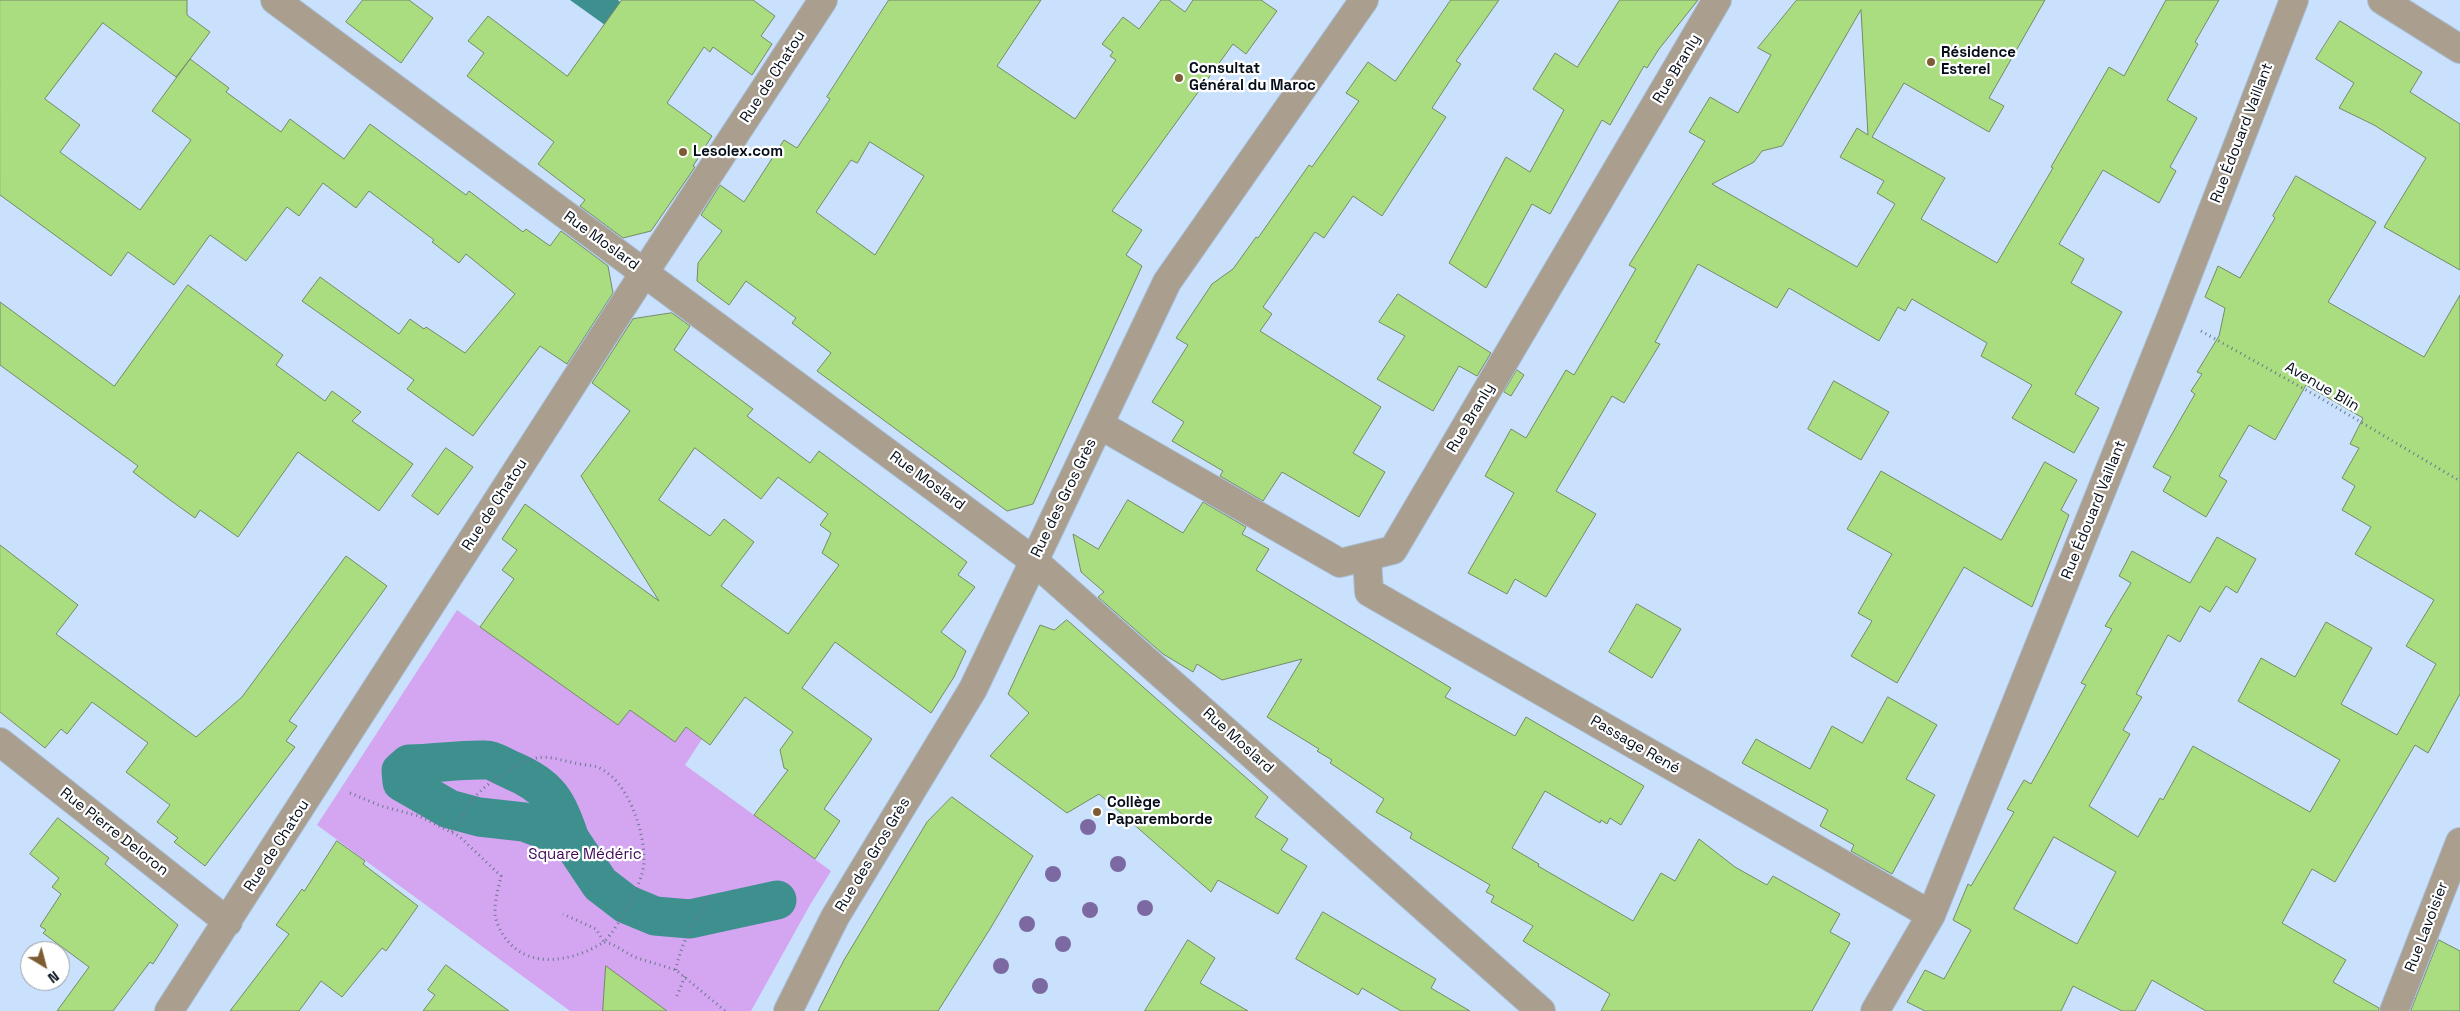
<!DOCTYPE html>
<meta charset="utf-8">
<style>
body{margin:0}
#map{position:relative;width:2460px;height:1011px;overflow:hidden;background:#c9e1fd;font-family:"Space Grotesk",sans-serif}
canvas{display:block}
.north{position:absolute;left:20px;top:941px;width:50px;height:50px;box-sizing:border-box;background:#fff;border:1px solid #9b9ea3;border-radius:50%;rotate:143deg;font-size:14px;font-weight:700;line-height:20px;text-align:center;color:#040d18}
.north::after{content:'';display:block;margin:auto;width:18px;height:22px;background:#7c5c32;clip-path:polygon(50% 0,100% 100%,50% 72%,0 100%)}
</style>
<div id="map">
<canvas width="2460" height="1011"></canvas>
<div class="north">N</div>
</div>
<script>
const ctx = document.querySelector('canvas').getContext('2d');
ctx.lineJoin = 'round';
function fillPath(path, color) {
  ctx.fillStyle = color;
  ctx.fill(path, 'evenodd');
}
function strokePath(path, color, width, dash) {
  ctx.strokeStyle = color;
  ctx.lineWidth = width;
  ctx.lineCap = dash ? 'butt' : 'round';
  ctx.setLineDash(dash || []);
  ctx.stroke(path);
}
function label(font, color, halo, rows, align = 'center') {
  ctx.font = font + ' "Space Grotesk",sans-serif';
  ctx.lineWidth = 4.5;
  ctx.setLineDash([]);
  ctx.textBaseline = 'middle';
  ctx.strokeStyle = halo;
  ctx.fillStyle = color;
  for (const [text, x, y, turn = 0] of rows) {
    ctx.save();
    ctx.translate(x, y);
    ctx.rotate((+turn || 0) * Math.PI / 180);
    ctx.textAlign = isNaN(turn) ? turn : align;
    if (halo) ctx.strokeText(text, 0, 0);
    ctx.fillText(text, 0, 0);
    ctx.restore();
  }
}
fillPath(new Path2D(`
 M457,610L618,725L640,695L702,739L685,765L831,871L810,905L751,1011H570L317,825Z`), '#d4a5f0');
fillPath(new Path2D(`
 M570,0H618L621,3L605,25Z`), '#3e908e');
strokePath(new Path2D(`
 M570,839C557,801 549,786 511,770C503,767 494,760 486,760C460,759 434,764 409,764L401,771L402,782L449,809L479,817L524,822L570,839L600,884L626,904L655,916L690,919L777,900`), '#3e908e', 39);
const building = new Path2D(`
 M0,0H187V15L210,32L190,59L229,88L226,92L281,132L290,119L344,159L370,124L466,195L469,191L523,232L526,229L550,246L561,231L608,266L613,293L567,364L540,346L473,436L407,389L414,380L302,301L320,277L399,334L410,319L424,329L426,327L465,353L515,294L466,254L459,263L432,242L434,240L369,191L356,208L323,183L299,216L287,207L246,261L210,235L174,285L128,252L111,276L0,195ZM103,23L176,77L190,59L152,111L191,140L140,210L60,152L80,125L45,99Z
 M363,0H409L433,18L401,63L346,22Z
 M622,0H753L775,16L761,36L772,44L752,75L713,47L710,52L704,47L667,103L712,136L693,166L695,167L651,231L623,238L580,206L585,200L538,164L554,142L467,76L484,53L468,41L488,16L567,76Z
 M889,0H1041L997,66L1075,119L1116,60L1110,56L1113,52L1102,44L1123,17L1139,29L1161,0H1169L1185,12L1193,0H1261L1277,11L1246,54L1233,44L1112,211L1142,230L1126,255L1142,266L1033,504L1007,511L817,371L831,353L792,323L796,318L746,281L729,305L697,281L698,263L722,231L701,215L720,185L744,202L784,140L797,148L830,99L827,97ZM870,142L924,176L875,255L816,212L851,160L857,163Z
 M1451,0H1499L1456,61L1461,64L1432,108L1446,117L1382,216L1353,196L1324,238L1315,232L1263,307L1272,314L1260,331L1381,407L1353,453L1385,472L1359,517L1282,472L1263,501L1220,476L1223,471L1172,441L1184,422L1152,402L1188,345L1176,338L1212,284L1233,269L1256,237L1258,238L1309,165L1312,167L1359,101L1346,93L1368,62L1395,81Z
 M1620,0H1698L1659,49L1647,68L1644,66L1610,125L1602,120L1550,214L1532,204L1486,288L1449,263L1506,157L1530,172L1564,110L1533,89L1555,53L1577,67Z
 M1797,0H2045L1989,98L2004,106L1989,132L1904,83L1872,137L1945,178L1921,219L1997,263L2053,168L2051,167L2109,67L2124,76L2166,0H2219L2195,42L2198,44L2167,100L2197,118L2170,167L2176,171L2159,203L2103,170L2059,244L2084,259L2071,283L2122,312L2075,394L2099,408L2074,453L2012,418L2032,385L1981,356L1987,343L1912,299L1905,311L1898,307L1879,341L1789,288L1777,308L1698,264L1655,342L1660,344L1624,403L1612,396L1556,491L1596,514L1546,597L1515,579L1507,594L1468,573L1514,493L1485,476L1511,429L1526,438L1566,370L1574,375L1636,269L1629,265L1705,141L1689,132L1710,97L1738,113L1771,55L1758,48ZM1861,10L1868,135L1857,128L1840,157L1884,181L1877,193L1895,204L1857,267L1712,184L1754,162L1762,151L1782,146Z
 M2340,21L2422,72L2410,92L2460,124V270L2384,227L2426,158L2374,125L2339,108L2354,83L2316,59Z
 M2296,176L2376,222L2328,302L2424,357L2460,295V694L2428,753L2415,745L2335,882L2312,869L2282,923L2346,960L2333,982L2379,1008V1011H2206L2152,980L2135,1011H2122L2073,986L2061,1011H1925L1907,1002L1925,970L1944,979L1971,930L1953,920L1968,884L1971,886L2014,812L2007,809L2024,780L2031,784L2086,685L2081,683L2112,629L2105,626L2131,583L2119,576L2132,551L2190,583L2217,537L2256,559L2237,593L2226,586L2210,612L2200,606L2180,642L2168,635L2136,694L2142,697L2123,730L2130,734L2089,806L2138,837L2160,798L2163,800L2193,746L2310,812L2340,760L2238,701L2261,658L2295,677L2326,622L2372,648L2341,704L2397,735L2436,664L2406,646L2434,600L2355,554L2371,527L2342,510L2355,486L2342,478L2359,448L2350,444L2363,418L2306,385L2275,440L2249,425L2219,476L2227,481L2206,517L2163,491L2171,477L2153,467L2195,394L2191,391L2202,374L2197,372L2219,336L2225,308L2205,297L2218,266L2240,278L2275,218L2273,216ZM2054,837L2116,872L2077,944L2014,909Z
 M188,285L283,355L276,365L325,401L332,391L361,412L352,421L413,464L379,511L298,452L238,537L200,510L195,518L170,500L133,472L138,466L0,365V302L114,386Z
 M1398,294L1491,353L1477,376L1459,366L1433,411L1377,379L1405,336L1379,322Z
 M672,313L690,326L674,350L753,409L747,416L810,463L819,451L967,562L958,575L975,587L941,632L966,651L954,677L931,713L835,642L802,688L872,739L824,809L840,821L815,859L754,815L788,770L784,768L780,750L793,732L745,697L710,745L686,727L675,742L630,710L618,725L480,627L514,579L502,570L517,550L502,539L525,504L659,601L581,476L630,411L592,383L633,319ZM695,448L761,499L778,477L828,514L820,525L831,533L822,553L839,565L788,634L721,586L754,542L724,519L710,536L659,500Z
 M1517,370L1524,375L1511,396L1504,392Z
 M1834,381L1889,412L1861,460L1808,429Z
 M446,448L473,467L438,515L412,496Z
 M2045,462L2077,480L2061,510L2069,515L2032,607L1964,567L1897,683L1851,656L1872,621L1858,613L1892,554L1847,529L1881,471L2001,540Z
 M1128,500L1183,533L1203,502L1246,527L1242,534L1269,549L1256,570L1451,688L1445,697L1515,736L1526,717L1644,786L1621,825L1610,818L1607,824L1601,820L1600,823L1545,791L1512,848L1539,864L1538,866L1633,921L1661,873L1675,881L1699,839L1735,867L1767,885L1773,876L1840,914L1830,932L1850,943L1812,1011H1601L1610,994L1523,941L1533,926L1491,902L1494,896L1486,892L1490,885L1410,838L1412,833L1376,812L1384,799L1330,763L1332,760L1317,751L1319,749L1267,717L1302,659L1222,680L1197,664L1193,672L1163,654L1098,597L1104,592L1081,572L1073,534L1098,549Z
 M0,545L78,605L56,634L196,737L242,697L346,556L387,586L289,721L297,726L286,741L295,747L205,866L174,842L178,838L157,822L170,805L126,772L148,743L92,702L67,734L61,729L45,748L0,712Z
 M1637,604L1681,629L1652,678L1609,652Z
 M1067,620L1268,797L1255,817L1288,839L1281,850L1307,866L1278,914L1218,880L1211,892L1099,794L1067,813L990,756L1029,713L1008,694L1040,625L1054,630Z
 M1888,697L1937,725L1906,779L1935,795L1892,874L1851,851L1854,845L1820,826L1828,810L1742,763L1756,739L1810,769L1832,726L1862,743Z
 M952,797L1033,856L990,929L938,1011H818L844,960L927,822Z
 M58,818L109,858L105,864L178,925L153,964L150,962L113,1011H57L89,967L43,933L46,930L40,926L61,894L52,887L59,878L30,854Z
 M337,841L365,861L363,864L418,906L386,951L382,948L342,997L321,981L299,1011H230L289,934L276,925L302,889L304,891Z
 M1323,912L1436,979L1431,988L1470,1011H1401L1362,988L1358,995L1296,959Z
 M1188,940L1215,958L1200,983L1248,1011H1145Z
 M2439,940L2460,951V1011H2411Z
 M446,965L509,1011H423L435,995L428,990Z
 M606,966L667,1011H603Z`);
fillPath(building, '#a9dd80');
strokePath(building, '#758a66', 1);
const minor = new Path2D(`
 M275,0L1034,561L1541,1011
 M2382,0L2460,49
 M1100,425L1340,563L1393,550L1717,0
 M1367,557L1369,592L1931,915
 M0,742L228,922
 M169,1011L644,273L823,0
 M788,1011L835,917L973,689L1167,282L1364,0
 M1875,1011L1931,915L2172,315L2294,0
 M2394,1011L2460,842`);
strokePath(minor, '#a9bfd8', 30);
strokePath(new Path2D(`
 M2201,331L2322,399L2460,481
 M350,793L381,806L419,816L459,836L501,876C498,891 491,910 498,925C518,972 569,964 604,942L612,944L634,957L676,970L725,1011
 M452,832C461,823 464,810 472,800C485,784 508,770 527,761C544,753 559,760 575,763C582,765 591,765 597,767C628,779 645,832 644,862C643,884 619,926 604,942L596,929L563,914
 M676,970C681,941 696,919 711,896
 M677,996L685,976`), '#67788c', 3, [1, 4]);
strokePath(minor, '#aa9e8f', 28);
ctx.fillStyle = '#7d69a1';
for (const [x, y] of [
 [1088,827],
 [1118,864],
 [1053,874],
 [1145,908],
 [1090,910],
 [1027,924],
 [1063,944],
 [1001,966],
 [1040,986]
]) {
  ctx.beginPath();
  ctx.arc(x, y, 8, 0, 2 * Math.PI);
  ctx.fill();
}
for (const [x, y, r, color] of [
 [1931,62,5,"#7c5c32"],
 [1179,78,5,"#7c5c32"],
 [683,152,5,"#7c5c32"],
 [1097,812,5,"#7c5c32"]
]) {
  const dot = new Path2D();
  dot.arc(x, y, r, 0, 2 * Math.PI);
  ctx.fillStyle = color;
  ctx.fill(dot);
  strokePath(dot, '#fff', 2);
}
label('bold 15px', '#040d18', '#fff', [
 ["Résidence",1941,53],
 ["Esterel",1941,70],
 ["Consultat",1189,69],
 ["Général du Maroc",1189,86],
 ["Lesolex.com",693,152],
 ["Collège",1107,803],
 ["Paparemborde",1107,820]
], 'left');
label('15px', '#040d18', '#fff', [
 ["Rue Branly",1677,69,-59],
 ["Rue de Chatou",773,77,-57],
 ["Rue Édouard Vaillant",2242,133,-69],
 ["Rue Moslard",601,241,36],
 ["Avenue Blin",2322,387,30],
 ["Rue Branly",1471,418,-59],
 ["Rue Moslard",927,481,36],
 ["Rue des Gros Grès",1064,498,-64],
 ["Rue de Chatou",495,505,-57],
 ["Rue Édouard Vaillant",2094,510,-68],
 ["Rue Moslard",1238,741,42],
 ["Passage René",1635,745,30],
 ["Rue Pierre Deloron",114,832,38],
 ["Rue de Chatou",277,846,-57],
 ["Rue des Gros Grès",873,855,-59],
 ["Rue Lavoisier",2427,927,-69]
]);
label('15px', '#3e0755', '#fff', [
 ["Square Médéric",585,855]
]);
</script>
